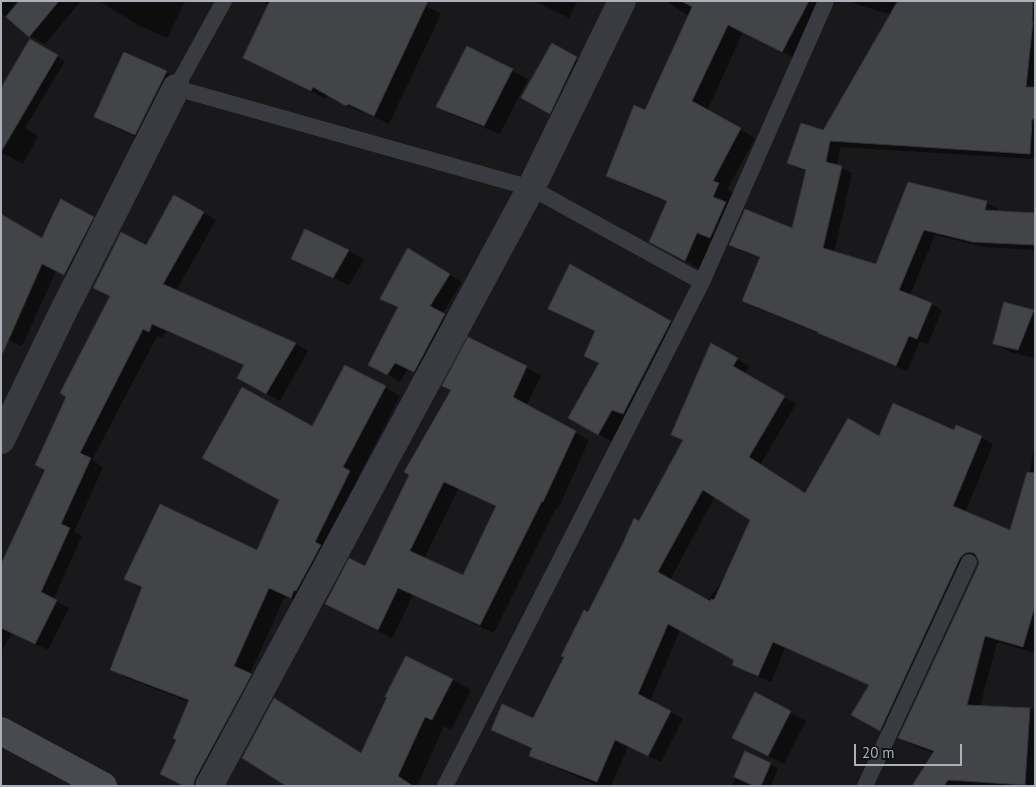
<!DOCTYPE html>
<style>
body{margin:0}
#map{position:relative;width:1036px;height:787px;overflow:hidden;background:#19191b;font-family:"PT Sans",sans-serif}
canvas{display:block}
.frame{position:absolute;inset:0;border:2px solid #acb0bb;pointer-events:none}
.scale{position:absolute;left:854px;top:744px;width:108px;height:22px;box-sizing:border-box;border:2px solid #acb0bb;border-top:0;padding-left:6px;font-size:15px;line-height:18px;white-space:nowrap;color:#acb0bb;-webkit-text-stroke:4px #141416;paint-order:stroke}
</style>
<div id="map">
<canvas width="1036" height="787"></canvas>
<div class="frame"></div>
<div class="scale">20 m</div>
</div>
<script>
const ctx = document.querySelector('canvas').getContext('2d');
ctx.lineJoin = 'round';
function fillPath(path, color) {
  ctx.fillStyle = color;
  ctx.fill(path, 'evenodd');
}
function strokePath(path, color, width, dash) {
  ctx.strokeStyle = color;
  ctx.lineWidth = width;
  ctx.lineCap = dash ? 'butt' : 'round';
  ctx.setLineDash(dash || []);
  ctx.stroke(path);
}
fillPath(new Path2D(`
 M1,1H81L45,44L30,36L1,12Z
 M99,1H185L167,38L138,25Z
 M264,1H416L441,14L389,124L363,111L362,113L328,95L326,99L260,66L245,58L269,6Z
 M534,1H577L569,18Z
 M666,1H828L798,60L743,32L707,111L755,138L727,190L733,193L700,269L666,250L667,202L622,184L607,175L645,111L689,16Z
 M851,1H1035V159L840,147L837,166L852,173L834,253L877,266L909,183L987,203L998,209L997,212L1035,214V250L984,247L935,235L910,295L931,304L942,310L928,344L920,341L907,371L830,339L823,335L754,307L743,301L760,258L741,251L731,245L793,229L807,172L799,169L788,163L824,132L892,15L856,4Z
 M30,40L65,61L25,128L38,136L23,164L1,152V91Z
 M552,45L592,67L566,121L538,107Z
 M468,48L528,79L500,134L453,115L438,107Z
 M166,72L182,81L150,143L111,126L96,117Z
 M175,197L216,220L176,291L296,344L308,351L280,401L238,377L245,366L166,331L162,338L157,336L92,460L103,467L74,532L82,536L53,600L69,608L48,650L12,633L1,652V567L146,247Z
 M93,218L106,225L78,281L56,271L22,346L1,337L43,239Z
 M305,231L349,251L364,260L349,285L308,267L293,258Z
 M421,257L462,282L442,314L457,323L427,378L408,369L400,382L370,364L399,308L382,298Z
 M571,266L686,331L614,443L570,418L600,364L585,355L596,332L565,318L550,309Z
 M1005,304L1035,312V354L1033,358L1010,352L994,343Z
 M469,339L527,368L541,376L526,406L589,440L558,509L556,508L494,633L413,595L392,638L326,604L365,568L452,390ZM458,489L497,507L463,577L424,559Z
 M712,345L749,366L745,374L796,404L760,465L806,494L879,438L954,431L981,437L993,444L965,513L1011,531L1030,469L1035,444V653L997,642L980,707L1035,709V786H913L934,753L912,745L900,738L979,567L980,559L975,561L892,737L853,715L870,685L785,648L771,682L746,671L734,665L736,660L680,630L650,701L683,719L661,762L628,746L611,786H598L543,762L531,755L533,749L504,736L492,729L533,719L589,614L684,441L673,434ZM715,496L751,519L725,578L707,601L670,580Z
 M385,387L400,396L358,477L365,480L306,605L285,596L250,674L266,683L211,786H184L176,782L161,774L178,740L189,702L127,678L112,669L143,588L125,578L258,551L312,428Z
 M453,680L471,690L451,730L444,726L417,786H288L362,754Z
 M756,694L806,721L784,764L733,738Z
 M746,753L778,768L771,786H732Z`), '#0007');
const building = new Path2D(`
 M19,1H59L29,37L6,17Z
 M270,1H428L374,116L348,104L346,106L313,87L311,91L243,58Z
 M681,1H809L782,52L728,25L692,101L741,128L713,181L719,183L713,197L726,202L710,238L697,233L685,261L649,242L667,201L606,176L634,105L645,110L692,7Z
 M898,1H1033L1032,21H1033L1026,87H1035V119H1032L1030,154L830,141L826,162L842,166L823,248L876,264L908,182L987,201L985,210L1035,213V245L973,242L924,230L899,290L932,303L917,339L909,336L896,366L818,333V332L742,301L760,257L729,245L745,209L792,228L806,170L787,163L801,123L823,130Z
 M30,39L58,55L1,152V88Z
 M552,43L577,57L550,114L521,98Z
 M467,46L513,69L484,126L436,107Z
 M124,52L167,71L135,135L94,117Z
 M174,195L204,212L163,284L296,343L266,394L237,378L244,365L152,324L149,332L143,329L80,453L91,458L61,524L70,528L41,592L57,600L35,644L1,628V564L45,470L35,465L66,397L60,393L110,296L93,288L121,232L146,245Z
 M61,199L94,217L64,275L42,264L1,357V214L42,238L53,214Z
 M305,229L349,250L333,278L291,259Z
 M408,248L450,274L430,306L445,314L414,372L395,363L387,375L368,365L398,307L380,299Z
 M570,264L671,321L623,414L612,410L598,435L568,418L599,363L584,356L595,331L548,309Z
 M1004,302L1034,310L1018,350L993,344Z
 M468,337L527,366L513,397L576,431L543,502L542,501L480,625L398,588L378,630L325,604L349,558L365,566L409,475L404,472L451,390L442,386ZM444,482L496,506L463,575L410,551Z
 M711,343L738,358L733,366L785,396L749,457L805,493L848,418L879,436L893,403L954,430L956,425L982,436L953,506L1010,530L1027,472L1035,473V606L1023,647L985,636L967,705L1030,708L1025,785L948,780L944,786H912L934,751L898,738L978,566L979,562L977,557L974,553L969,552L964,554L960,558L880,731L851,715L869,685L773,642L758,676L732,665L734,660L668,624L638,694L671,711L648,756L615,740L597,782L529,756L532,748L491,730L502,704L533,718L564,657L561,656L584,610L588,612L623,543L634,518L639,521L683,440L671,435ZM703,490L750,520L714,600L711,599L710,601L658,572Z
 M345,365L386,386L343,467L350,471L315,542L321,545L296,591L294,590L291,598L269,588L234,666L252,674L195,779L193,786H184L160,774L176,740L173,738L189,700L110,670L142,587L124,579L160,504L257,550L279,500L202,458L242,387L312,426Z
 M406,656L453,679L432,720L425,717L398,776L413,786H286L242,758L274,698L361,753L387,697H385Z
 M755,692L791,711L768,756L732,738Z
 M745,751L771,763L761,786H754L734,777Z`);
fillPath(building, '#434448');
strokePath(building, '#333337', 1);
strokePath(new Path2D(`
 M224,1L176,88L531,188L702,282
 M445,786L702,282L826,1
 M865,786L969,562`), '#3a3b40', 16);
strokePath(new Path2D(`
 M1,440L61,316L176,88
 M209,786L531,188L622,1`), '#3a3b40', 28);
strokePath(new Path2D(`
 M1,731L103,786`), '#484a50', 28);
</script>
